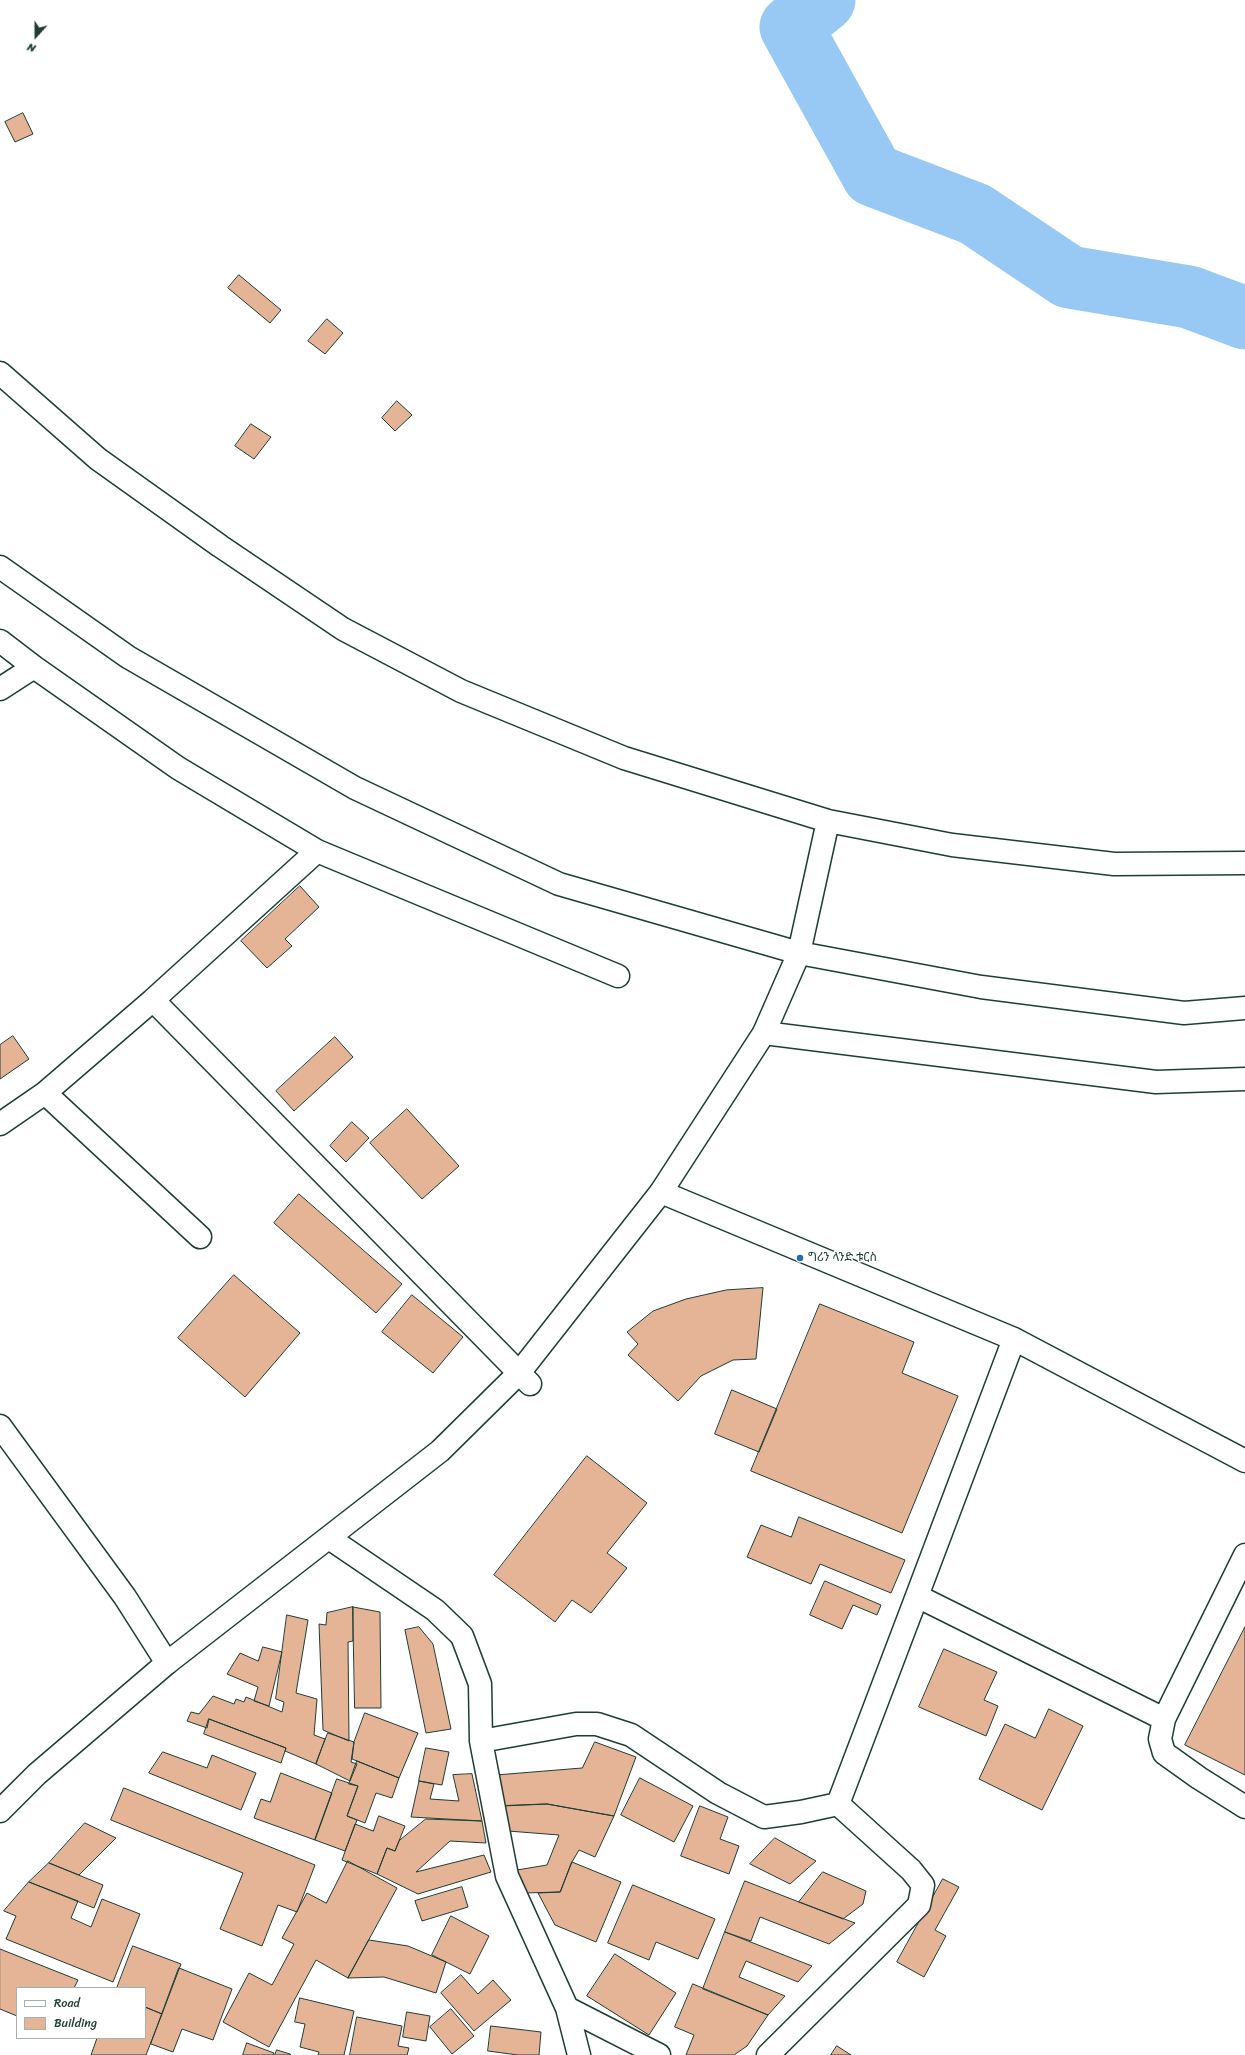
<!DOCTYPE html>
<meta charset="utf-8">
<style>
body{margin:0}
#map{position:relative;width:1245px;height:2055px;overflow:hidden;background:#fff;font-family:Sriracha,sans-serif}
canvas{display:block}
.legend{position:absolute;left:16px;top:1987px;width:130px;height:52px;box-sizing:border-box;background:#fff;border:1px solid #a5b1ae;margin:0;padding:5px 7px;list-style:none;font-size:12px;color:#1f3d34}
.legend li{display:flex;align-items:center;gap:8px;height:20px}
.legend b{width:20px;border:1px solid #a5b1ae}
.north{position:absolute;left:16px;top:16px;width:40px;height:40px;-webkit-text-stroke:3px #fff;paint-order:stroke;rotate:201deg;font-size:11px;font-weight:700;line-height:16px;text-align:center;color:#1f3d34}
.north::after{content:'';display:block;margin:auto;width:14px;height:18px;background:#1f3d34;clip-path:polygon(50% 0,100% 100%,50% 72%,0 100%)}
</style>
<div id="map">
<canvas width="1245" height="2055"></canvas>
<ul class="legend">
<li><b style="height:5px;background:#fff"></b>Road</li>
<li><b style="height:11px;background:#e5b496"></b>Building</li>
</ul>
<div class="north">N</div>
</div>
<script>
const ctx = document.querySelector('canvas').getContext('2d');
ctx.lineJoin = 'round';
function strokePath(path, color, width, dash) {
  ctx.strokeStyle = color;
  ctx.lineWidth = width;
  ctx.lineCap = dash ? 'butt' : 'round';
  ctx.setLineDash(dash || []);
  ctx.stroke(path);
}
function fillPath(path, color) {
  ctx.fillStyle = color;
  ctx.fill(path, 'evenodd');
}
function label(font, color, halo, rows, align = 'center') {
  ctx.font = font + ' Sriracha,"Noto Sans Ethiopic",sans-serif';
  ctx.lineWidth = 3;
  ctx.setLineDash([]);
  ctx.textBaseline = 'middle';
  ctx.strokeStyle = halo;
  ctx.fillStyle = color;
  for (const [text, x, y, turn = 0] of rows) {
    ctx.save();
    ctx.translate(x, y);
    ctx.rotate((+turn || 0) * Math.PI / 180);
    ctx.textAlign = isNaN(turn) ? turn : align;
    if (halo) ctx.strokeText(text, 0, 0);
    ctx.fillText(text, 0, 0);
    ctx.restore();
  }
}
strokePath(new Path2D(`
 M824,0L791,27L873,175L975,214L1069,277L1189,297L1245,318`), '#98c9f5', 63);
const building = new Path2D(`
 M23,113L33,134L15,142L5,122Z
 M239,275L281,310L270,323L228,288Z
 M327,319L343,333L325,354L308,341Z
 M397,401L412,415L395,431L382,418Z
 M251,424L271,437L254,459L235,446Z
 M300,886L319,907L285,939L292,946L267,968L241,941Z
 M13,1036L29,1059L0,1079V1045Z
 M335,1037L353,1057L294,1111L276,1091Z
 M407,1109L459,1166L422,1199L370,1143Z
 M352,1122L369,1138L346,1162L330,1146Z
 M299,1194L402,1284L376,1313L274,1223Z
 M234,1275L300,1333L245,1397L178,1338Z
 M763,1288L756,1359L733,1360L701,1376L678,1401L628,1355L638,1344L627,1332L653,1311L686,1299L726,1290Z
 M412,1295L463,1337L433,1373L382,1332Z
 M820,1304L914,1342L902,1373L958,1396L902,1533L751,1471Z
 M732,1390L777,1409L759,1452L715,1434Z
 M587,1456L647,1503L607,1553L627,1568L591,1613L572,1600L555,1622L494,1575Z
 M799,1517L905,1560L891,1593L820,1564L811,1584L747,1557L761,1525L791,1537Z
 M825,1581L881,1605L877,1615L853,1605L842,1629L810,1615Z
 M353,1607V1641L348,1642L349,1741L323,1730L319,1624L326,1625L327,1613Z
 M353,1607L380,1612L381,1708H355Z
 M287,1615L308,1620L296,1693L317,1699L314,1735L325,1739L316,1764L285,1751L286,1748L209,1719L207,1728L187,1721L191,1712L199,1714L213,1696L234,1704L236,1699L244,1702L246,1697L282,1712L284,1702L276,1699Z
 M419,1627L433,1644L451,1729L426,1733L405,1630Z
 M1245,1627V1775L1185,1745Z
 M263,1647L282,1652L269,1706L254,1701L258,1687L227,1674L240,1653L258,1661Z
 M944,1649L997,1672L984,1700L998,1706L986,1736L919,1707Z
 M1049,1709L1083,1726L1042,1810L979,1779L1005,1724L1035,1738Z
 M365,1713L418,1733L399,1778L352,1759L354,1742Z
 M209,1719L286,1748L281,1763L204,1734Z
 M328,1733L354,1742L351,1762L357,1764L350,1781L316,1764Z
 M595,1742L636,1757L614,1816L547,1804L503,1806L496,1775L582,1768Z
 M426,1748L449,1752L442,1785L419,1781Z
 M163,1752L207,1768L212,1755L256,1773L241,1810L149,1773Z
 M357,1761L399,1778L392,1798L376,1793L365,1823L347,1816L358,1786L349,1784Z
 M281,1773L332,1793L315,1840L254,1818L261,1799L270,1802Z
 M472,1774L482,1821L411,1817L419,1781L434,1784L430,1799L459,1801L453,1775Z
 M640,1778L693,1806L674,1842L621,1815Z
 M337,1779L358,1786L347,1816L357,1820L345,1851L315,1840Z
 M124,1788L315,1865L297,1912L278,1905L262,1946L220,1929L243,1873L111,1820Z
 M547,1804L614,1816L595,1857L579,1850L572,1862L560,1892L523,1893L517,1870L547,1865L559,1835L508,1831L503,1806Z
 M700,1806L728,1817L720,1839L739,1846L729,1874L681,1856Z
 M379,1816L405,1826L395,1851L387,1848L377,1874L342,1860L355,1824L373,1831Z
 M426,1819L482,1821L486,1843L450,1841L416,1872L484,1855L491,1872L418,1894L377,1874L387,1848L395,1851L399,1841Z
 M85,1823L116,1838L79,1875L49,1863Z
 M775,1838L816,1861L790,1884L750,1864Z
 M348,1861L397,1888L348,1978L316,1960L269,2047L223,2022L249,1973L272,1985L294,1944L282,1938L307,1893L326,1903Z
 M572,1862L621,1882L596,1942L555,1925L538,1893L560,1892Z
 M49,1863L103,1885L94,1908L29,1882Z
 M823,1872L866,1891L863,1904L843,1919L799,1902Z
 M943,1879L959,1887L935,1930L946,1936L924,1977L897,1962Z
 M745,1881L799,1902L855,1923L829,1944L760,1917L751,1941L725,1932Z
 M29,1882L78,1901L71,1918L91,1927L102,1899L140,1914L113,1982L6,1939L16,1916L4,1911Z
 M633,1885L715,1919L698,1959L656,1942L649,1960L608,1943Z
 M462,1887L468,1907L422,1921L415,1901Z
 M451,1916L489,1936L470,1974L432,1955Z
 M725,1932L812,1966L798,1982L746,1961L739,1977L785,1996L768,2015L703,1989Z
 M369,1940L408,1946L446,1962L436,1993L384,1977L348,1978Z
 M133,1946L181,1964L162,2014L145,2007V1988H117Z
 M0,1949L78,1980L74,1988H17V2016L0,2009Z
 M615,1954L676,1993L649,2035L587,1996Z
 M179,1968L232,1989L213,2040L182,2029L173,2052L151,2044Z
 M461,1975L478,1994L493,1980L511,2000L474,2031L441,1993Z
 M693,1984L768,2015L747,2046L734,2055H686L694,2035L675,2027Z
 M300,1998L354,2011L344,2055H318L319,2052L300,2047L305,2024L295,2022Z
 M145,2007L162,2014L146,2055H91L97,2038H145Z
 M451,2009L474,2036L452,2054L430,2027Z
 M407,2012L430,2016L426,2041L403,2037Z
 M357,2017L402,2026L398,2046L409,2048L407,2055H350Z
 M491,2026L541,2032L539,2055H518L488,2051Z
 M247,2043L274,2053L273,2055H243Z
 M837,2046L851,2055H831Z
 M277,2050L290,2054L291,2055H275Z`);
fillPath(building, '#e5b496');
strokePath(building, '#1f3d34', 1);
const street = new Path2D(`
 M0,641L34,667L178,768L317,851L618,976
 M0,689L34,667
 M317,851L153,1000L530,1384
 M764,1033L1156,1082L1245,1079
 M45,1093L200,1237
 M0,1124L45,1093L153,1000
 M661,1192L1014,1339L1245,1461
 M1014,1339L917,1596L1164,1719
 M0,1426L125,1597L167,1663
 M329,1538L435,1610L462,1636L480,1684L481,1741L507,1876L567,2008L659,2055
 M1245,1555L1164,1719L1160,1739L1164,1753L1199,1778L1245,1807
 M481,1741L576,1724H597L631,1735L718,1793L764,1817L801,1812L838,1804
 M567,2008L579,2055
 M768,2055L919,1905L923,1885L911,1870L838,1804L917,1596`);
const secondary = new Path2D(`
 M0,373L98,459L220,546L343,629L461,691L624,758L828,821L952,845L1114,864L1245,863
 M0,567L128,657L355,788L559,884L799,953L981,987L1184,1013L1245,1008
 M0,1811L37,1774L167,1663L440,1451L519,1373L661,1192L764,1033L799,953L828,821`);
strokePath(street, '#1f3d34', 25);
strokePath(secondary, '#1f3d34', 25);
strokePath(street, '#fff', 22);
strokePath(secondary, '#fff', 22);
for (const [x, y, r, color] of [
 [800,1258,4,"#1f6fb2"]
]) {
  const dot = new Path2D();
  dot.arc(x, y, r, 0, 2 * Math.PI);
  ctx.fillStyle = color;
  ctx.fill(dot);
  strokePath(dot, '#fff', 1.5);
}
label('12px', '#1f3d34', '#fff', [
 ["ግሪን ላንድ ቱርስ",808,1258]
], 'left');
</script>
